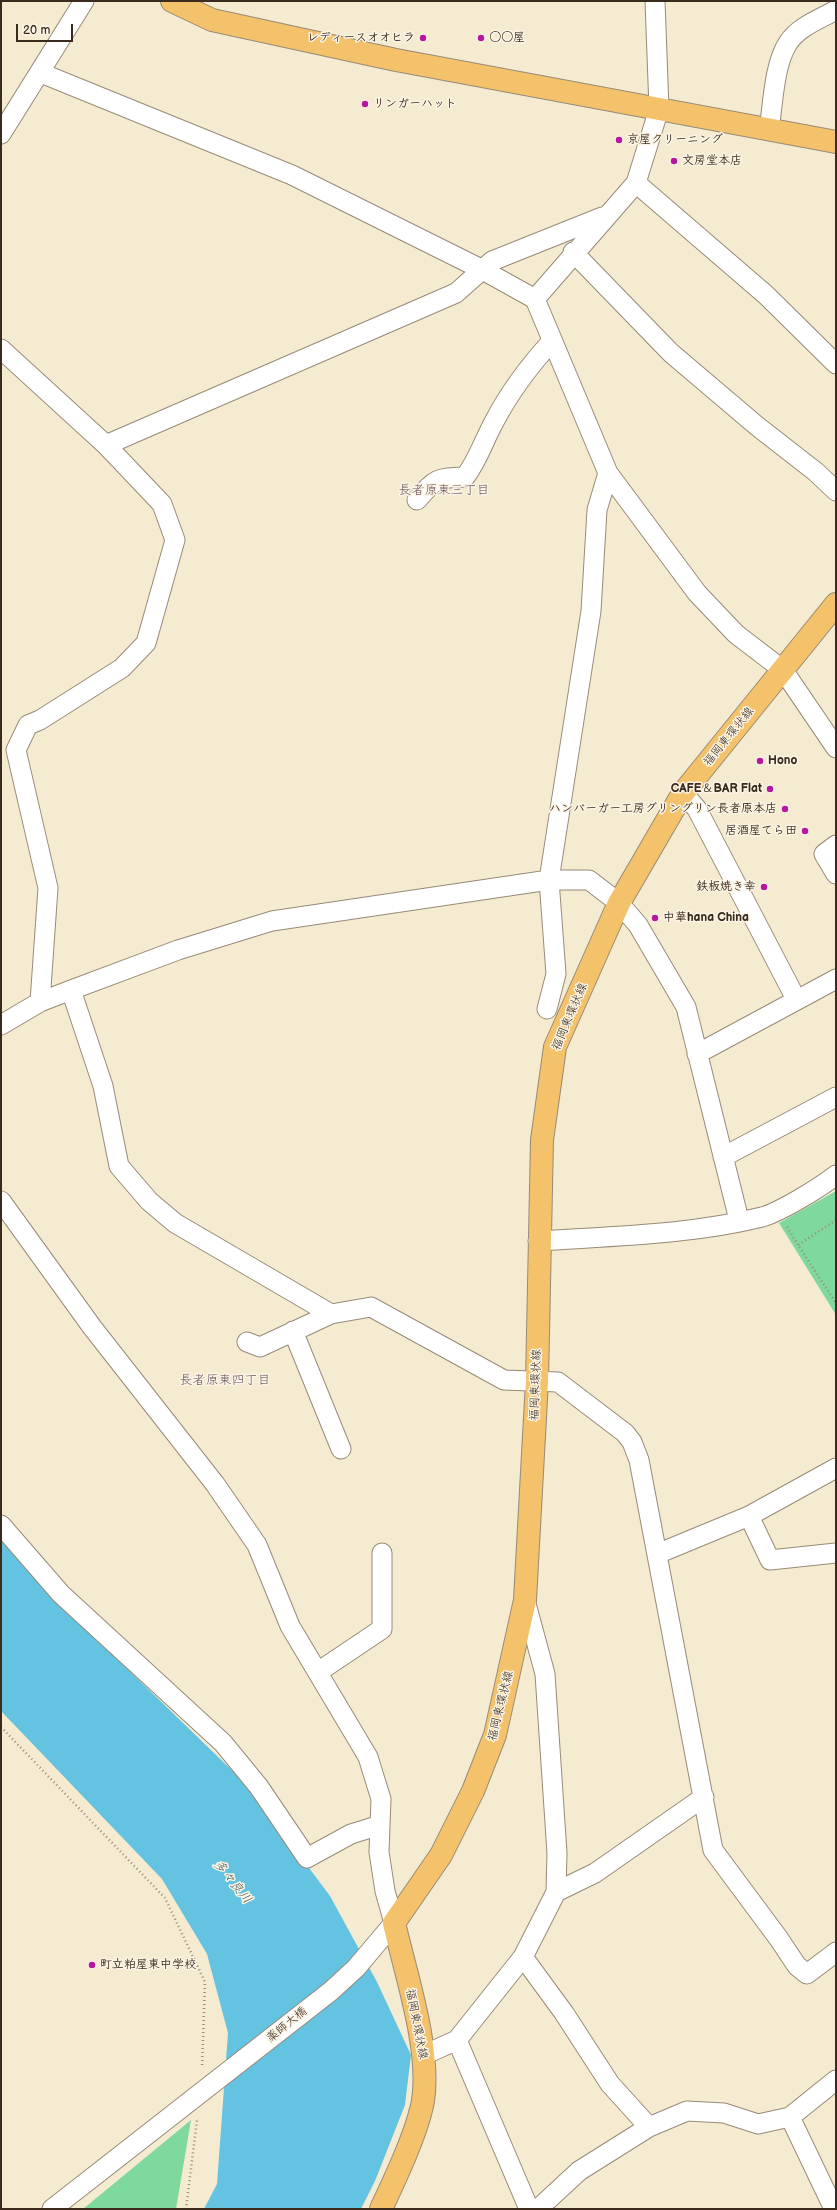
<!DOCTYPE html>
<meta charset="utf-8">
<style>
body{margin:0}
#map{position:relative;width:837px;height:2210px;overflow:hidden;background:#f4ebd1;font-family:"Balsamiq Sans",sans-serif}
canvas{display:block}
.frame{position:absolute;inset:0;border:2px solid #3b2a1e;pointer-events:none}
.scale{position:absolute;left:16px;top:24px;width:57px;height:18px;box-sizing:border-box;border:2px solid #3b2a1e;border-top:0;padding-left:5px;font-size:12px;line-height:14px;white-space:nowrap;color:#3b2a1e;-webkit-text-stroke:3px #fcf5e5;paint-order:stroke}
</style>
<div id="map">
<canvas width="837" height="2210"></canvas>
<div class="frame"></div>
<div class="scale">20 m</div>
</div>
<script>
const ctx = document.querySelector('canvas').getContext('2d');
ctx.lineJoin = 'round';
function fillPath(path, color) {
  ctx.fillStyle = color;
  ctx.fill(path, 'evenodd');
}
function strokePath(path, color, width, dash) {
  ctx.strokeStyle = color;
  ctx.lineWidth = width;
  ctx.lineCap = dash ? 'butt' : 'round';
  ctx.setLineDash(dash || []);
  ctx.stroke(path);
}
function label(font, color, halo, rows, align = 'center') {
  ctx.font = font + ' "Balsamiq Sans","Klee One",sans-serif';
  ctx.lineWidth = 3;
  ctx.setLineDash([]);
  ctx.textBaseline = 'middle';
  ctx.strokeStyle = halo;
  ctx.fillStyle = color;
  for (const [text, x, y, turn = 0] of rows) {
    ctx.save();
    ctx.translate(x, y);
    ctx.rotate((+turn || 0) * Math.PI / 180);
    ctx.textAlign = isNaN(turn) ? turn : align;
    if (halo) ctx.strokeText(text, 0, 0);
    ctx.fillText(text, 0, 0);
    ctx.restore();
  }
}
fillPath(new Path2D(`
 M836,1191V1315L779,1223Z
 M191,2120L176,2209H83Z`), '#7fd89e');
fillPath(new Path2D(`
 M1,1537L48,1592L247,1785L330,1896L377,1982L411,2055L405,2105L375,2181L361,2209H204L217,2184L228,2033L207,1954L162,1879L1,1711Z`), '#63c3e1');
const minor = new Path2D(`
 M655,1L659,109L636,183L535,299L608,473L697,593L736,634L783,670L836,748
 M41,73L292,175L481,269L535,299
 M769,130C773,104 774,64 788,43C798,27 820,19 836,10
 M1,134L84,1
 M636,183L766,295L836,364
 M573,252L671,353L757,426L816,472L836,491
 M1,349L106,445L162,504L175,540L146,643L122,668L40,720L28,725L16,750L48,888L40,1002
 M106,445L456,293L492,261L602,217
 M417,500C436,478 436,478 465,477C478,460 484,440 494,422C508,395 531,364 552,341
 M683,793L697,809L796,999
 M836,845L824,854L836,874
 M71,990L103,1086L119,1166L149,1201L175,1223L331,1314L371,1307L504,1380L558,1382L625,1433L632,1442L639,1460L713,1850L779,1939L797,1966L807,1974L836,1952
 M547,1009L556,974L549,880L591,611L597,510L608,473
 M1,1025L40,1002L71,990L178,950L272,921L549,880H589L619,903L638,925L686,1007L739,1220
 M697,1054L836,979
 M723,1157L836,1097
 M1,1201L92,1327L215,1484L257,1545L290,1626L368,1757L381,1799L379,1852L385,1891L394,1923L356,1968L331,1991L52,2209
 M538,1241C613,1236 689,1235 762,1217C780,1212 821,1187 836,1175
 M293,1331L341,1449
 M247,1342L260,1347L331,1314
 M749,1516L770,1560L836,1553
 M1,1525L61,1594L223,1743L259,1787L307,1858L351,1834L380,1825
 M657,1554L749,1516L836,1468
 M318,1672L382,1629V1553
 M556,1892L595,1873L704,1797
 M523,1957L564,2013L610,2084L649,2127
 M457,2040L529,2209
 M424,2055L457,2040L523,1957L556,1892L557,1853L545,1674L525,1600
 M790,2117L834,2209
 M538,2209L579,2171L649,2127L687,2111L724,2113L758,2124L790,2117L836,2080`);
const major = new Path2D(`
 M172,1L212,20L396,60L836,142
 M381,2209C395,2179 417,2133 423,2101C431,2049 406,1975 394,1923L441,1855L473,1791L495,1735L525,1600L537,1381L542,1140L555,1047L619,903L683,793L836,604`);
strokePath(minor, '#988a78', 21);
strokePath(major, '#988a78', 24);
strokePath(new Path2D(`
 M836,1220L798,1245L836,1303
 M787,1227L798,1245
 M1,1727L165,1898L205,1982L202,2068
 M186,2209L197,2120`), '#988a78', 2.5, [1, 3]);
strokePath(minor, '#fff', 19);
strokePath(major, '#f3c26a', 22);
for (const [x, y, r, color] of [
 [423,38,4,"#b5179e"],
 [481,38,4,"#b5179e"],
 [365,104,4,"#b5179e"],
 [619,140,4,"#b5179e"],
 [674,161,4,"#b5179e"],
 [760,761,4,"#b5179e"],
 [770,789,4,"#b5179e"],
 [785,809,4,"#b5179e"],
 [805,831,4,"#b5179e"],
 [764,887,4,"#b5179e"],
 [655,918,4,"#b5179e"],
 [92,1965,4,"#b5179e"]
]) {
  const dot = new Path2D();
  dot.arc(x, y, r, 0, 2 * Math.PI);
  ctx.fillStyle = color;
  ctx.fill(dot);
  strokePath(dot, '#fcf5e5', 1.5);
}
label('bold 12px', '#3b2a1e', '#fcf5e5', [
 ["レディースオオヒラ",415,38,"right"],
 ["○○屋",489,38],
 ["リンガーハット",373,104],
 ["京屋クリーニング",627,140],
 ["文房堂本店",682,161],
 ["Hono",768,761],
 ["CAFE＆BAR Flat",762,789,"right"],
 ["ハンバーガー工房グリングリン長者原本店",777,809,"right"],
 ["居酒屋てら田",797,831,"right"],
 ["鉄板焼き幸",756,887,"right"],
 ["中華hana China",663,918],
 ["町立粕屋東中学校",100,1965]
], 'left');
label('12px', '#3b2a1e', '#fcf5e5', [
 ["福岡東環状線",729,737,-51],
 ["福岡東環状線",570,1017,-67],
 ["福岡東環状線",536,1385,-88],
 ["福岡東環状線",501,1706,-76],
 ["福岡東環状線",416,2024,79],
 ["薬師大橋",287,2025,-39]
]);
label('13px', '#6d5460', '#fcf5e5', [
 ["長者原東三丁目",444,491],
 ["長者原東四丁目",225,1381]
]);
label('italic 13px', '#475858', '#fcf5e5', [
 ["多々良川",232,1882,51]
]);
</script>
